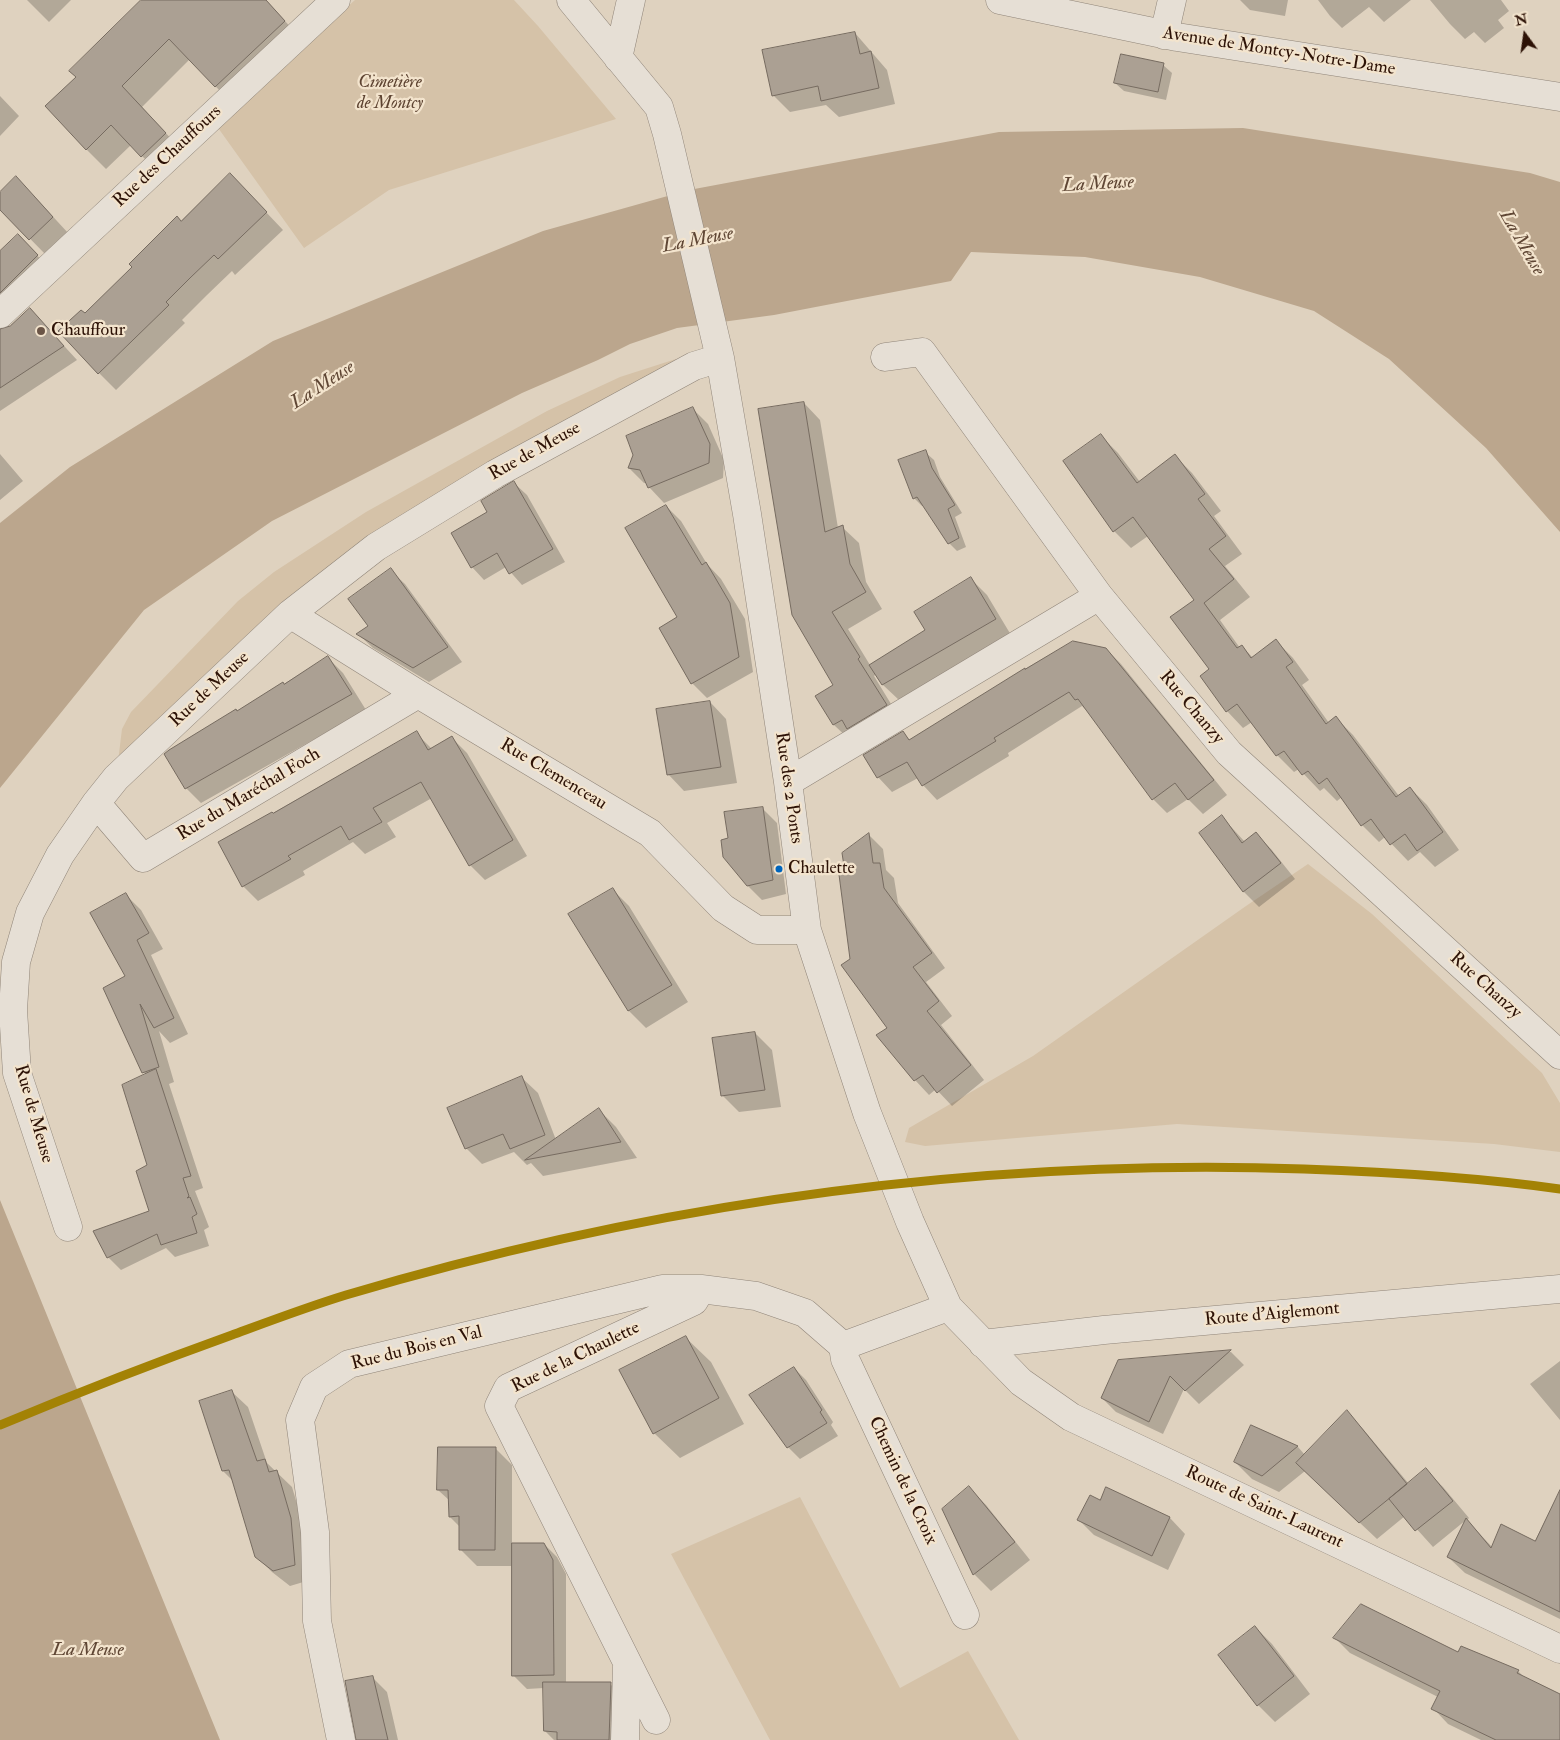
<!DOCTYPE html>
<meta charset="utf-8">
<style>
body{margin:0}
#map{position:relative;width:1560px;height:1740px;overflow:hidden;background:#dfd2bf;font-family:"IM FELL Double Pica",serif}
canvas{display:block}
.north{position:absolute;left:1500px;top:10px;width:50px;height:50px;-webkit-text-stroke:4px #f3e4cd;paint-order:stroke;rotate:346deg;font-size:14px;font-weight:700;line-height:20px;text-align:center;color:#2d1206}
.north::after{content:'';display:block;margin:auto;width:18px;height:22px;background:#2d1206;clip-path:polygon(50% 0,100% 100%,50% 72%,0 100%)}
</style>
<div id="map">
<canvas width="1560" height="1740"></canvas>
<div class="north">N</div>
</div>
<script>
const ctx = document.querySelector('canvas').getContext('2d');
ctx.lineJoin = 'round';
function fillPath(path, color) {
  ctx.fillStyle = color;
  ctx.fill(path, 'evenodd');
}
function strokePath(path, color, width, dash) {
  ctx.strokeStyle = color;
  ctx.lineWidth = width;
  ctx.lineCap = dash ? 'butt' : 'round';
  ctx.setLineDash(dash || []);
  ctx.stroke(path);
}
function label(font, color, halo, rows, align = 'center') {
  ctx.font = font + ' "IM FELL Double Pica",serif';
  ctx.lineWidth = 4.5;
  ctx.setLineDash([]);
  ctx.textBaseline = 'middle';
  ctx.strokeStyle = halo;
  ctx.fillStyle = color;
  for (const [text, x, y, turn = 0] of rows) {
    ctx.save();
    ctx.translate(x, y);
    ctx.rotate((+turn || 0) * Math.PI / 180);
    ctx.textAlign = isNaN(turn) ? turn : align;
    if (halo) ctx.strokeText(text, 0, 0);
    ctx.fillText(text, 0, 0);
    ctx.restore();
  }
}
fillPath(new Path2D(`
 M355,0H514L538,26L616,119L389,190L304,248L216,125Z
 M676,359L694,366L376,547L116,778L122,729L131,712L238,601L274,572L366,512L547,411L620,377Z
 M1308,864L1372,914L1542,1073L1560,1103V1152L1494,1144L1177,1124L925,1146L905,1142L909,1128L1033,1056L1246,906Z
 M800,1497L900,1688L968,1651L1019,1740H770L671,1554Z`), '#d5c2a8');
fillPath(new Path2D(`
 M1243,128L1530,173L1560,182V532L1486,448L1389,359L1314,311L1200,277L1085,257L971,252L951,281L774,315L677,328L630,344L598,360L522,393L272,521L144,610L0,788V523L70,467L273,341L543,231L689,190L999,132Z
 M0,1200L220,1740H0Z`), '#bba68d');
fillPath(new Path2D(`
 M27,0H71L49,22Z
 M142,0H266L304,42L235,107L190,59L142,107L185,154L162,176L131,145L106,169L86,149L77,77Z
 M1240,0H1288L1285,16L1250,10Z
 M1318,0H1411L1384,22L1369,7L1342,28L1330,16Z
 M1430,0H1501L1509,11L1498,20L1504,28L1485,43L1474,32L1465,39L1450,24Z
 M855,33L887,70L895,104L839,117L826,105L790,112L773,95Z
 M1163,65L1172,73L1166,100L1124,91L1115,83Z
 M0,96L19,116L0,136Z
 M247,192L283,230L235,275L232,271L207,295L182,320L185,323L116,390L99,373L85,315L181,222Z
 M0,194L33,195L69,234L47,256L0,208Z
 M32,250L51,270L0,323V253Z
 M44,324L77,360L0,411V330Z
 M804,403L820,420L838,528L842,527L859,543L866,582L882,609L848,629L870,665L926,630L971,579L987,595L1011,635L899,700L883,685L876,674L874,676L902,722L851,741L834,725L817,696L835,685Z
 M693,409L708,424L724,460L723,478L664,503L649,487L647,483H644L629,468Z
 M1101,436L1118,453L1140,482L1175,456L1192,473L1221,511L1214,516L1242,554L1225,566L1250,597L1220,620L1240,648L1242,646L1253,658L1276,641L1293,658L1309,680L1302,685L1329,723L1336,718L1353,735L1399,796L1410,788L1427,805L1459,850L1435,867L1420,852L1408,861L1385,837L1379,842L1362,825L1342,797L1337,801L1324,788L1320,791L1299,769L1294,772L1277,755L1252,722L1243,728L1227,711L1211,669L1195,600L1148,536L1131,548L1114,531Z
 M925,452L934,460L940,477L962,513L955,517L966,547L957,551L949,543L924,505L922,506L914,498Z
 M0,454L23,481L0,500Z
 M514,483L527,495L565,562L522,585L506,567L484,580L472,567L489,512Z
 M666,506L681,521L707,564L721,579L745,619L753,672L707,698L692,683L679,618Z
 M390,570L405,584L462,662L429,682L373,648L358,634L370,626Z
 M1106,649L1121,664L1227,795L1203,814L1188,799L1167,813L1153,799L1090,714L1082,706L1008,753L1009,756L937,800L923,785L918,778L892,792L878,777L903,733L910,740Z
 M328,658L343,673L366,710L201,803L186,788L237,712Z
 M710,702L726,719L737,783L684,791L668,774Z
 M416,733L432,749L452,738L467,753L527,856L485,880L470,865L432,798L387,823L396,837L365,854L353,842L303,871L305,875L258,901L243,886L273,814Z
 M763,809L777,823L786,894L762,900L748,886L729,839Z
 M1222,817L1245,842L1256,834L1271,849L1295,879L1259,907L1243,891Z
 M869,835L883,849L886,870L894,878L898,903L945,968L926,982L952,1016L941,1025L984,1080L952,1106L936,1089L929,1095L915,1080L878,1036L889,1028L851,960L843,854Z
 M612,889L629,906L688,1002L646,1028L629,1011L570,914Z
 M126,895L141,910L163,949L151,955L188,1034L170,1043L159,1031L174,1082L169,1084L203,1188L195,1191L209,1227L204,1230L209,1246L175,1257L166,1248L121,1270L108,1257L95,1232L151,1212L146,1075L144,1072L127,977Z
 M755,1033L772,1050L781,1107L739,1112L722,1095Z
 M521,1077L538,1093L556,1140L599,1110L616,1127L637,1158L543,1176L531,1163L527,1165L514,1152L482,1164L466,1148Z
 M685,1337L711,1362L744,1424L680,1458L654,1433Z
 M1231,1352L1244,1365L1199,1404L1184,1389L1163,1434L1116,1412L1102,1398L1119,1361Z
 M1560,1361V1420L1530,1384Z
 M794,1368L806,1380L833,1422L831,1425L838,1436L800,1459L788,1447Z
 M232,1392L248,1407L267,1463L292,1487L306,1534L310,1580L290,1586L272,1572L256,1556L233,1481L223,1471Z
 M1347,1412L1363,1429L1409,1484L1426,1470L1443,1487L1469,1518L1467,1520L1492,1547L1536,1542L1560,1530V1619L1465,1573L1448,1557L1466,1520L1433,1547L1405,1516L1377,1539L1305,1471L1279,1492L1252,1479L1235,1462L1251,1426L1298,1447L1305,1455Z
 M496,1449L512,1465V1544H544L557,1557L566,1574V1683L610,1684L626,1699L625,1740H554L545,1731L544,1688L527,1689L514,1676L513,1566H477L460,1549V1527L450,1517V1501L438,1490Z
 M969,1488L986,1505L1030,1560L991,1591L974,1574L943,1509Z
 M1107,1488L1170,1518L1185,1534L1168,1570L1094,1535L1079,1520L1101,1502Z
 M1255,1627L1272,1644L1310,1694L1275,1722L1258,1705Z
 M1335,1638L1459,1654L1518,1671L1527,1680L1560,1696V1740H1481L1448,1724L1433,1708L1438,1697L1350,1653Z
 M372,1677L387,1692L398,1740H357Z`), '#0003');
const building = new Path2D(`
 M141,0H266L285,21L215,87L169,39L122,86L166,133L141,157L111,125L86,150L45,106L76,77L69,71Z
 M855,32L860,54L871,51L879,88L821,101L818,86L772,96L762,50Z
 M1121,54L1164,63L1158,92L1114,83Z
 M230,173L267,212L218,259L214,255L190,278L166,302L169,305L98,374L58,331L81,310L85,313L132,267L129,264L177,216L181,221Z
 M16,176L53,217L29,240L0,210V192Z
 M18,234L38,255L0,293V251Z
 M30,308L64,346L0,388V329L10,326Z
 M804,402L825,532L843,525L850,564L866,592L832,612L860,657L858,659L887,705L847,729L842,720L833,725L815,696L833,685L792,615L758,409Z
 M693,407L710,444L709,463L648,488L640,470L628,468L633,455L626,436Z
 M1101,434L1137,483L1175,454L1205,494L1198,499L1226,536L1209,549L1234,579L1204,603L1237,648L1242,645L1251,658L1276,639L1293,662L1286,667L1326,724L1336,716L1396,797L1410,787L1443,832L1417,851L1405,834L1390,845L1371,819L1361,826L1327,778L1319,784L1308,771L1302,775L1284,751L1276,756L1237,704L1226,712L1200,676L1209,669L1170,617L1194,600L1133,517L1113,532L1063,461Z
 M926,450L932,468L955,505L948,509L959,538L948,544L917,497L913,499L898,460Z
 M514,481L553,549L509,574L497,553L471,568L451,533L487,512L481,501Z
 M666,505L702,565L706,562L730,603L739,657L691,684L659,628L677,617L625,528Z
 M391,568L448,647L413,668L356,634L368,626L348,599Z
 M971,577L996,619L882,685L869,665L925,630L914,612Z
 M1073,641L1106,648L1214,780L1188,800L1175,783L1152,800L1078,699L1075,700L1069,692L994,738L996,741L922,786L907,762L877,778L863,755L903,731L909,740L1025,668V669Z
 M328,656L352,694L185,789L164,754L169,750L236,709L237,711L283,682L284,684Z
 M710,701L721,767L667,775L656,709Z
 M417,731L428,750L452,736L513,840L469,866L421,782L373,808L382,822L349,840L341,826L288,856L291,859L242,887L218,842L272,812L273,813Z
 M763,807L773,880L747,886L723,857L721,840L728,838L724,812Z
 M1222,815L1242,843L1256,832L1281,863L1243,892L1199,833Z
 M869,833L873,863H880L884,888L932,953L913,967L939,1001L927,1011L971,1065L937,1093L923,1075L914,1081L876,1035L887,1028L841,965L850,959L838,867L844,866L842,853Z
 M613,888L672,985L628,1011L568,914Z
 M126,893L149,933L137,940L174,1018L154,1028L140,1004L159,1067L142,1073L103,988L125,976L90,913Z
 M755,1032L765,1090L721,1096L712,1038Z
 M156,1069L191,1176L183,1178L189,1196L187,1198L190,1197L197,1214L192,1217L197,1233L161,1245L157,1234L107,1258L93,1231L149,1211L136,1171L147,1165L122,1085Z
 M522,1076L545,1135L510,1149L503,1134L465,1149L447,1108Z
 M599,1108L621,1142L525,1160Z
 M686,1336L719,1398L653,1434L619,1370Z
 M1231,1350L1185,1391L1170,1376L1149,1422L1101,1398L1118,1360Z
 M794,1367L822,1410L820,1412L827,1423L787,1448L749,1395Z
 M232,1390L257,1461L265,1459L269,1472L277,1470L291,1518L295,1565L273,1571L255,1557L229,1470L222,1471L199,1401Z
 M1347,1410L1407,1484L1359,1523L1296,1463Z
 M1251,1425L1298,1446L1262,1476L1234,1462Z
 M438,1447H496L495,1550H459V1516L449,1517L448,1490H437Z
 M1426,1468L1453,1501L1415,1531L1389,1499Z
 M969,1486L1015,1542L973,1575L942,1509Z
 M1106,1487L1170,1517L1152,1556L1077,1520L1090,1495L1100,1500Z
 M1560,1490V1612L1447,1557L1466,1518L1491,1548L1501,1524L1535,1541Z
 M512,1543H544L553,1560L554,1675L512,1676Z
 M1361,1604L1458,1652L1461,1646L1519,1670L1517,1673L1560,1694V1740H1496L1431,1709L1440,1691L1333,1638Z
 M1255,1626L1294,1676L1257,1706L1218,1655Z
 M373,1676L388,1740H356L345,1681Z
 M543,1682H611L609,1740H557V1732L544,1731Z`);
fillPath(building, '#aba093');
strokePath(building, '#766b60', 1);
const minor = new Path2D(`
 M571,0L659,107L667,134L720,358L747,514L788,782L807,930L867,1113L910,1222L948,1307L1021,1382L1071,1417L1560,1649
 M1000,0L1177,37L1560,97
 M1164,35L1172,0
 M618,58L631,0
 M0,314L336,0
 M885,357L922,352L1099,596L1229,753L1560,1055
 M290,614L418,694L650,833L723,908L757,930H807
 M788,782L1099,596
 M96,803L143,858L418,694
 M68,1227L17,1073L13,1010L16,962L30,913L60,855L96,803L116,778L290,614L376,547L495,474L694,366L720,358
 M983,1344L1104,1330L1560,1289
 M843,1346L845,1359L965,1615
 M843,1346L948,1307
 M656,1720L499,1406L508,1388L694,1301L701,1289
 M341,1740L317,1621L315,1532L300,1420L314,1387L349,1364L662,1289H701L756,1296L805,1313L843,1346
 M625,1740L627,1667`);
strokePath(minor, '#908579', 29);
strokePath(minor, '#e6dfd5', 28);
strokePath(new Path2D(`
 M0,1425C77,1393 154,1363 232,1335C270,1321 307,1307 346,1295C657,1203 980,1158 1304,1169C1390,1172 1475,1177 1560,1189`), '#a38205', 9);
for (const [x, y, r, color] of [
 [41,331,5,"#6b5547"],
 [779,869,4.5,"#0065bd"]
]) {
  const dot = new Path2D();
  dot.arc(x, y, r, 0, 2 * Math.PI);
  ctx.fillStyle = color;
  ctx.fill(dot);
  strokePath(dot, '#f3e4cd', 2);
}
label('17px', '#2d1206', '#f3e4cd', [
 ["Chaulette",788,869]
], 'left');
label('18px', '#2d1206', '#f3e4cd', [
 ["Avenue de Montcy-Notre-Dame",1279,52,9],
 ["Rue des Chauffours",168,157,-43],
 ["Rue de Meuse",535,452,-29],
 ["Rue de Meuse",210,690,-43],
 ["Rue Chanzy",1191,708,50],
 ["Rue Clemenceau",553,775,31],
 ["Rue des 2 Ponts",788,788,82],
 ["Rue du Maréchal Foch",249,795,-31],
 ["Rue Chanzy",1485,986,42],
 ["Rue de Meuse",33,1114,74],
 ["Route d'Aiglemont",1272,1315,-5],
 ["Rue du Bois en Val",417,1349,-14],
 ["Rue de la Chaulette",576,1358,-26],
 ["Chemin de la Croix",902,1481,65],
 ["Route de Saint-Laurent",1264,1508,25]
]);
label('italic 18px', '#5d4331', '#f3e4cd', [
 ["Cimetière",390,83],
 ["de Montcy",390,104]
]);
label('18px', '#2d1206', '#f3e4cd', [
 ["Chauffour",51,331]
], 'left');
label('italic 19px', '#5f4634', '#f3e4cd', [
 ["La Meuse",1098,185,-3],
 ["La Meuse",698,241,-11],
 ["La Meuse",1521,243,60],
 ["La Meuse",323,386,-33],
 ["La Meuse",88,1651]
]);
</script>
